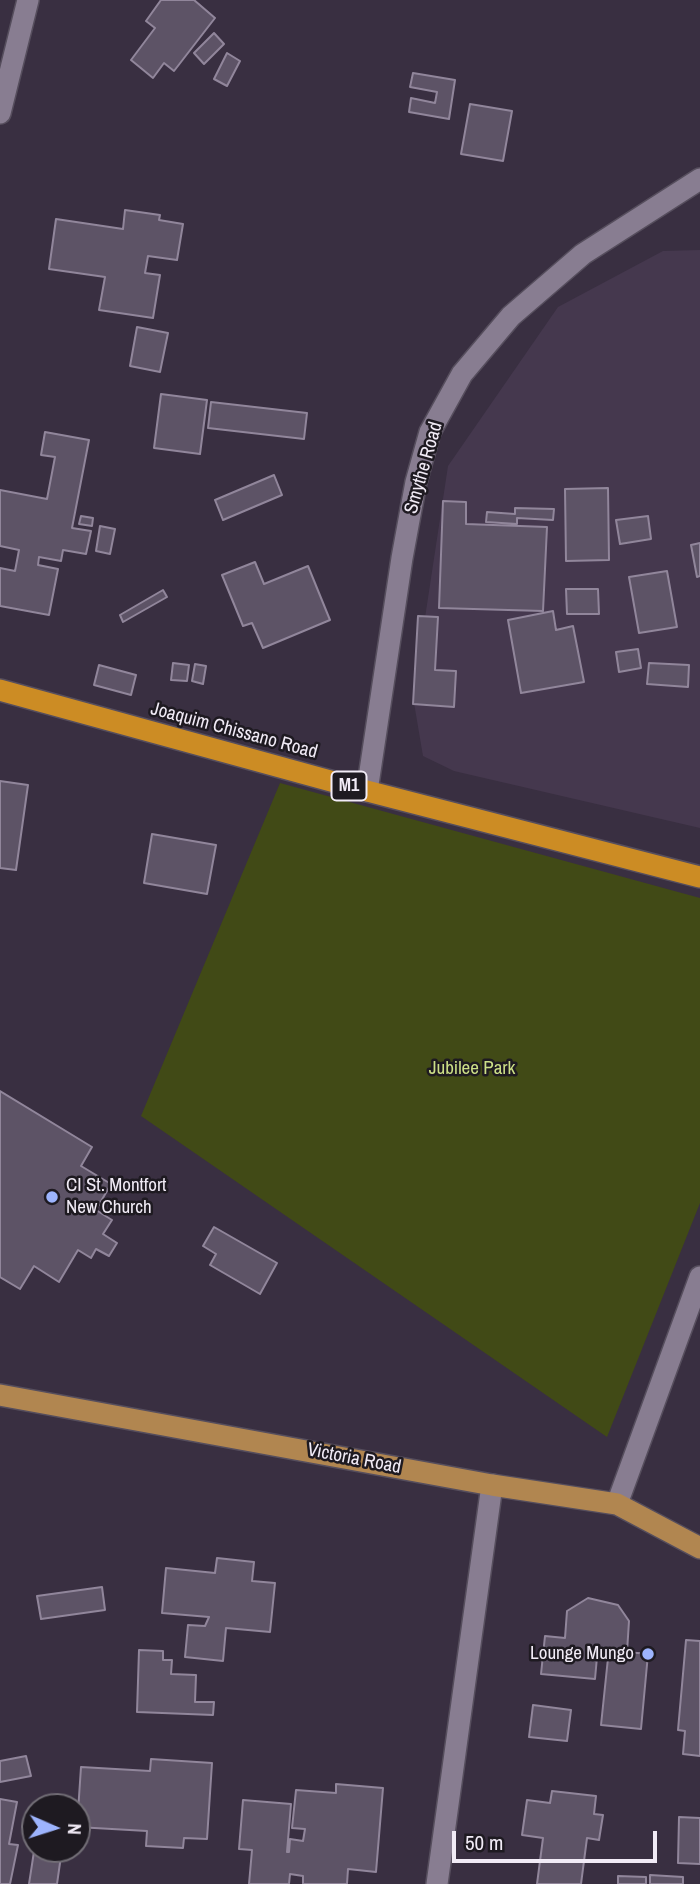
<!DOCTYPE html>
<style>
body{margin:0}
#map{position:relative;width:700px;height:1884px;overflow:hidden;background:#392f41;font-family:"Archivo Narrow",sans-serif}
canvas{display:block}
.north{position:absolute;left:21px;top:1793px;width:70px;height:70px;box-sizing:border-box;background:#1e1a21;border:2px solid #726e76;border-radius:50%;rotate:93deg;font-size:19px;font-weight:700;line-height:28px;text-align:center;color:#f1ebf6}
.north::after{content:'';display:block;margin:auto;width:24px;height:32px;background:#9db4fd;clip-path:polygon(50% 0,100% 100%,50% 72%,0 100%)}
.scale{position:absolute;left:452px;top:1831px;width:205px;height:32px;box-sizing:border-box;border:4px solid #f1ebf6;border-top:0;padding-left:9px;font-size:21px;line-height:24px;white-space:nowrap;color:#f1ebf6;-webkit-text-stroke:5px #1e1a21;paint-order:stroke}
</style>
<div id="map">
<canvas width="700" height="1884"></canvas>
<div class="north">N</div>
<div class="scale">50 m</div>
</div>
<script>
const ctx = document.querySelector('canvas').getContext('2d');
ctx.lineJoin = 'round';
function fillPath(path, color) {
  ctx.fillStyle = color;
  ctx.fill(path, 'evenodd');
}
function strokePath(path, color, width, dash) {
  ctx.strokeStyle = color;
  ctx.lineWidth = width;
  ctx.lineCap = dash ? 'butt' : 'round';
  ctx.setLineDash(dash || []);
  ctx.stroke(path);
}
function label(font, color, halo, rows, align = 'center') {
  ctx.font = font + ' "Archivo Narrow",sans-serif';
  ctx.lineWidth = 5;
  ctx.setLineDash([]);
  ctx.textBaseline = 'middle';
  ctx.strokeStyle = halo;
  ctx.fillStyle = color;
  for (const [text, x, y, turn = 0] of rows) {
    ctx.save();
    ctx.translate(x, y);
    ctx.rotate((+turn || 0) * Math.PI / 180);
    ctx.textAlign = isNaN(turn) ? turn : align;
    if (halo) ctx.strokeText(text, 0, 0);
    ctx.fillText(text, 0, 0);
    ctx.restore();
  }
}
fillPath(new Path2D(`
 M700,250V828L454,771L423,756L413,697L448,466L558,307L663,251Z`), '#45384e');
fillPath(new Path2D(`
 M280,783L700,898V1203L607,1437L141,1116Z`), '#414a16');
const building = new Path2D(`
 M161,0H194L215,18L174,71L164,63L153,78L131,60L155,28L146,21Z
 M214,33L224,44L204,64L194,53Z
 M227,53L240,61L227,86L214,79Z
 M413,73L455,80L449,119L409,112L411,98L435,103L437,92L410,87Z
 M470,104L512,111L503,161L461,154Z
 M125,210L160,215L159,220L183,224L177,260L148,256L145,273L160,275L153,318L99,310L105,277L49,269L56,219L123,229Z
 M137,327L168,333L160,372L130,366Z
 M161,394L207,400L200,454L154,448Z
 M211,402L307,413L304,439L208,428Z
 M45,432L89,440L72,528L91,531L86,554L63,550L61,561L39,557L38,565L58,569L49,615L0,606V568L15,571L19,550L0,546V490L47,499L55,457L41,455Z
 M274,475L282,495L223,520L215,500Z
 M608,488L609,560L566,561L565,489Z
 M443,501L466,502V524L547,527L543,611L439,608Z
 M515,508L554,509L553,520L517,518V524L486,522L487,512L515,514Z
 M81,516L93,518L92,526L79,524Z
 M648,516L651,539L620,544L616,520Z
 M100,526L115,529L110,554L96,551Z
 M700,543V576L697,577L691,545Z
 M255,562L264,584L308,566L330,620L263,648L252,623L243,626L222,575Z
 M667,571L677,627L639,633L629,577Z
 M566,589H598L599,614H567Z
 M163,590L167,597L123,622L120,615Z
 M553,611L556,630L573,626L584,682L521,693L508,620Z
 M418,616L438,617L435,670L456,671L454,707L413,704Z
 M638,649L641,668L619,672L616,652Z
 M173,663L189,665L187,681L171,680Z
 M649,663L689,665L688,687L647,684Z
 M195,664L206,666L203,684L192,681Z
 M99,665L136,675L131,695L94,685Z
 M0,781L28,785L16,870L0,868Z
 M152,834L216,845L207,894L144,883Z
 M0,1091L92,1147L81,1166L111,1184L96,1210L112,1220L103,1234L117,1243L109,1256L96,1249L91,1258L78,1250L59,1282L34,1266L20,1289L0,1277Z
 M214,1227L277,1263L260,1294L210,1265L216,1254L203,1246Z
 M217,1558L254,1562L252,1581L275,1583L270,1632L226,1628L223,1661L185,1657L188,1625L205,1626L209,1617L162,1613L166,1568L215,1573Z
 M102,1587L105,1610L41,1619L37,1596Z
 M588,1598L618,1605L629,1621L627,1652L648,1654L641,1729L601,1725L608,1658L597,1657L595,1679L541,1674L545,1636L565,1638L567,1611Z
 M686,1640L700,1641V1756L683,1754L685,1731L678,1730Z
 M139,1650L163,1651V1660H172L171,1674L196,1675L195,1702H214L213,1715L137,1712Z
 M533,1705L571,1710L567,1741L529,1737Z
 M26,1756L31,1776L0,1782V1761Z
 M151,1759L212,1763L207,1839L184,1838L183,1848L146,1846L147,1831L77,1827L81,1767L150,1771Z
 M336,1784L383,1788L376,1872L348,1869L347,1884H303V1876L290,1874L289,1884H249L252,1850L239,1849L243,1800L291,1804L287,1852H289L290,1839L303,1841L305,1829L292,1828L296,1790L336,1793Z
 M552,1791L596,1796L594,1814L603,1815L599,1840L587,1838L581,1884H537L543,1838L522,1835L527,1800L550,1803Z
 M0,1799L17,1802L9,1844L18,1845L10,1884H0Z
 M679,1817L700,1818V1864L678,1863Z
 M35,1845V1849H62L57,1884H29Z
 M650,1875L683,1877V1884H650Z
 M618,1876L646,1877V1884H618Z`);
fillPath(building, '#5d5366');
strokePath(building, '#91869b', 2);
const minor = new Path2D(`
 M0,113L28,0
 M367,791L402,558L416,482L430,432L462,374L511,316L583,254L700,179
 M617,1504L700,1277
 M437,1884L492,1485`);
const major = new Path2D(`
 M0,1395L492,1485L617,1504L700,1548`);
const highway = new Path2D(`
 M0,690L367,791L700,877`);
strokePath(minor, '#564e5d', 24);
strokePath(major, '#564e5d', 24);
strokePath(highway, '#564e5d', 24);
strokePath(minor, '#887d91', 21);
strokePath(major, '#b18650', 21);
strokePath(highway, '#cc8c24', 21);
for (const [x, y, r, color] of [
 [52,1197,7,"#9db4fd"],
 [648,1654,7,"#9db4fd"]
]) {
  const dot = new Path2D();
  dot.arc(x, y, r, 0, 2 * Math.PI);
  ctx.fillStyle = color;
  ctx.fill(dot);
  strokePath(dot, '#1e1a21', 2.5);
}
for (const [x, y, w] of [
 [349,786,35]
]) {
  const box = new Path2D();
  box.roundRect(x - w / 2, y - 14.5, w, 29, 5);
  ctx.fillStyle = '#1e1a21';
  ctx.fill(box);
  strokePath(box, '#f1ebf6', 2);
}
label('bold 18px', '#f1ebf6', null, [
 ["M1",349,786]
]);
label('19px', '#f1ebf6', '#1e1a21', [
 ["Smythe Road",424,468,-74],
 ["Joaquim Chissano Road",234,731,15],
 ["Victoria Road",354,1459,11]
]);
label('19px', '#ccdf87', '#1e1a21', [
 ["Jubilee Park",472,1069]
]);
label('19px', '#f1ebf6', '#1e1a21', [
 ["CI St. Montfort",66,1186],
 ["New Church",66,1208],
 ["Lounge Mungo",634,1654,"right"]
], 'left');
</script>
